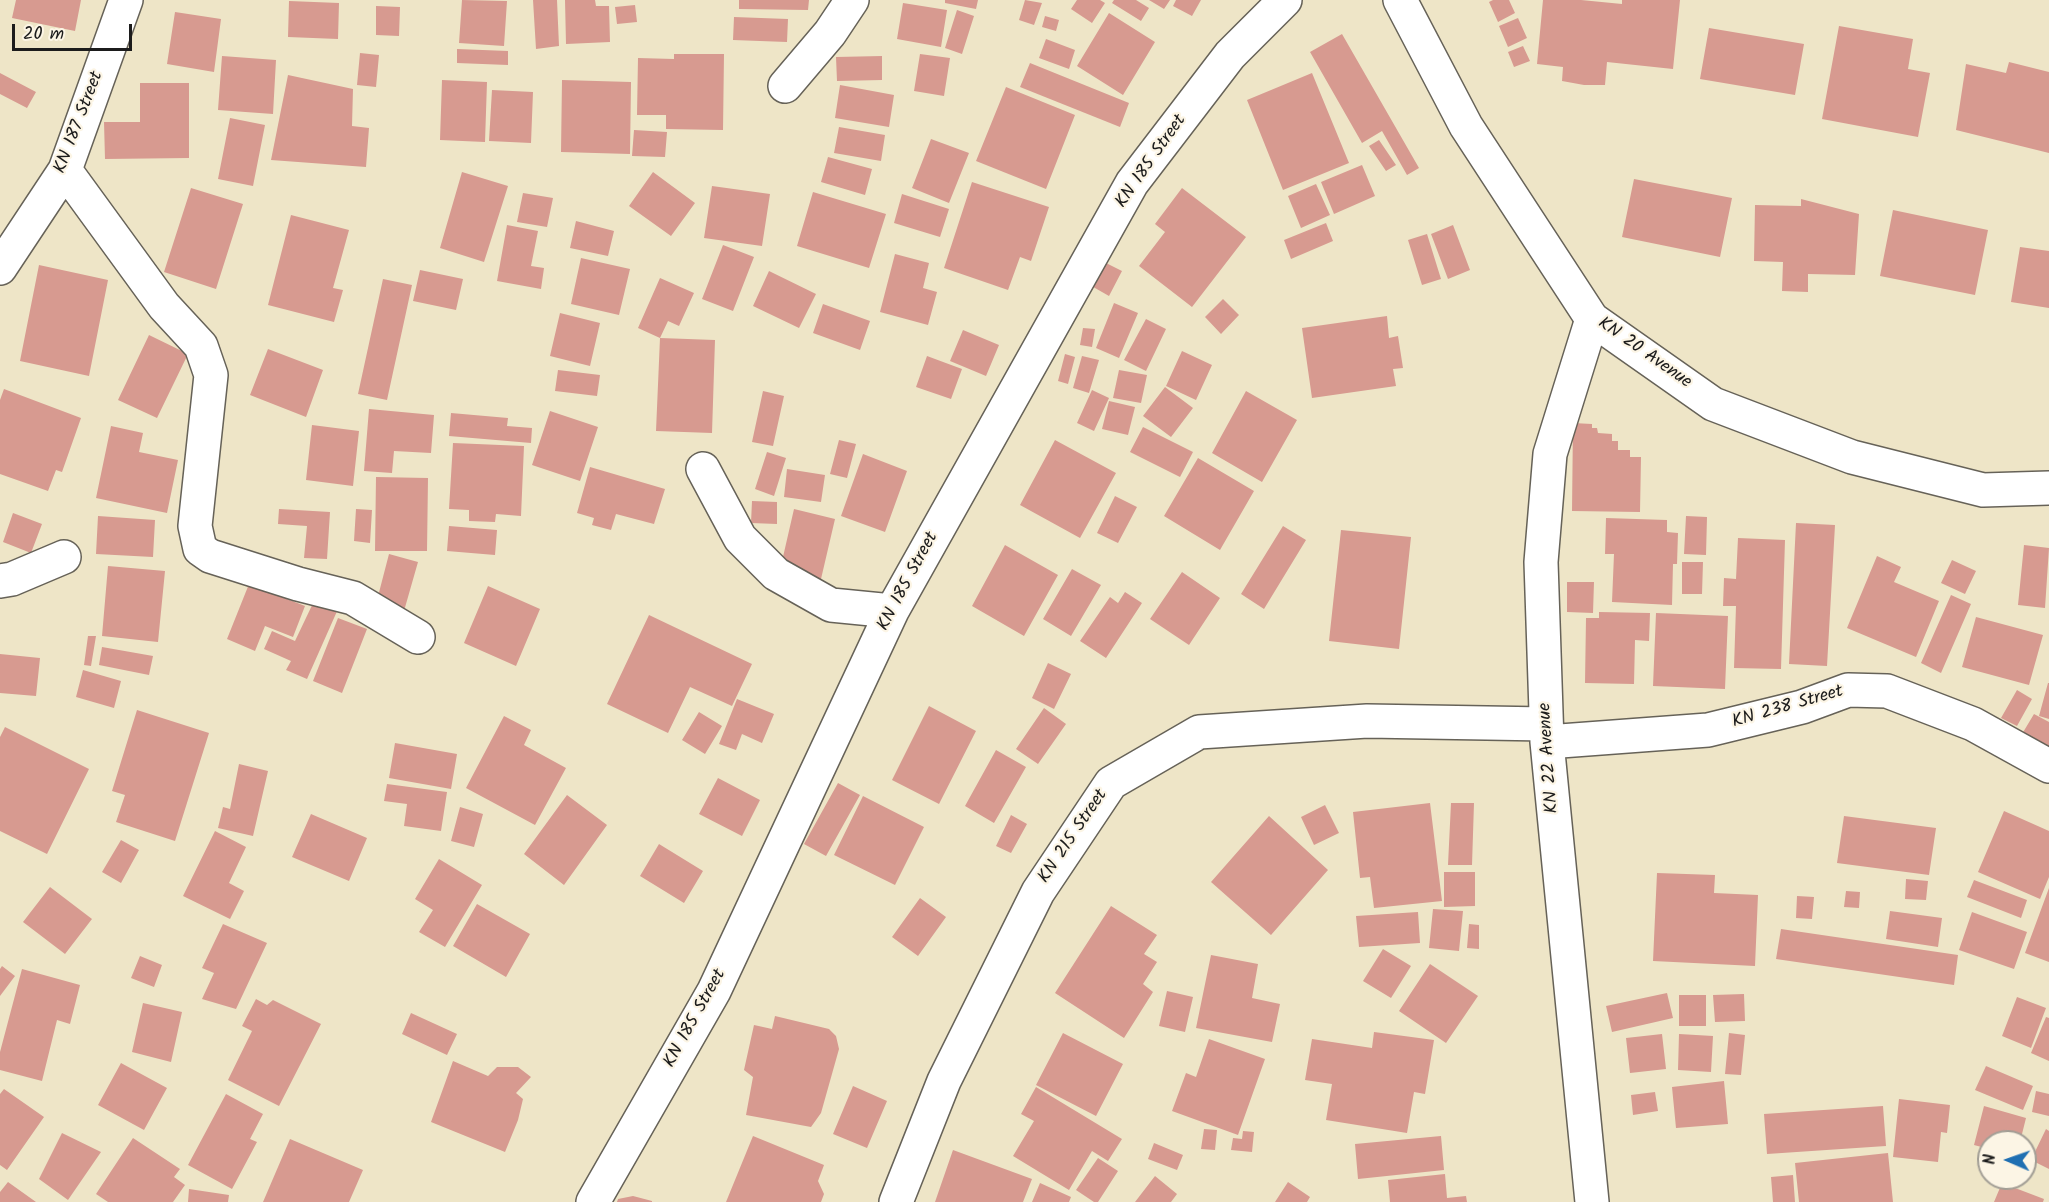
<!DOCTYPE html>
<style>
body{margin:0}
#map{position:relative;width:2049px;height:1202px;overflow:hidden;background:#eee5c7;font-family:Kalam,sans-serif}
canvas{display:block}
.north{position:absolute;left:1977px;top:1130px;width:60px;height:60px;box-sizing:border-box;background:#fcf5e5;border:2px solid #a29e95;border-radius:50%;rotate:272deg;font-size:16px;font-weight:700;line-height:24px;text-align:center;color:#1c1c1c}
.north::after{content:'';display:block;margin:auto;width:21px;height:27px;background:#1f6fb2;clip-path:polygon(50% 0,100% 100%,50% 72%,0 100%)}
.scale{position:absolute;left:12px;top:24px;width:120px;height:27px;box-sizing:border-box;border:3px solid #1c1c1c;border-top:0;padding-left:8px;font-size:18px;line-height:21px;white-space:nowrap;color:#1c1c1c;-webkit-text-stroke:4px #fcf5e5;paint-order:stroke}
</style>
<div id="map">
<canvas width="2049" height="1202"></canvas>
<div class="north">N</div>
<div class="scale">20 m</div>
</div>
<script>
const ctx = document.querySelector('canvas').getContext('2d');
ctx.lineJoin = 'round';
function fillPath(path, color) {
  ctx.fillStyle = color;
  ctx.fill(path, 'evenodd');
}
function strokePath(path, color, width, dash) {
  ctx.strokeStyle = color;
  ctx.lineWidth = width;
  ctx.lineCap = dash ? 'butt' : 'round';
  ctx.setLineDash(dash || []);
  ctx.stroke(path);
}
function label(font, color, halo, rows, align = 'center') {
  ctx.font = font + ' Kalam,sans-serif';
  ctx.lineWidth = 4.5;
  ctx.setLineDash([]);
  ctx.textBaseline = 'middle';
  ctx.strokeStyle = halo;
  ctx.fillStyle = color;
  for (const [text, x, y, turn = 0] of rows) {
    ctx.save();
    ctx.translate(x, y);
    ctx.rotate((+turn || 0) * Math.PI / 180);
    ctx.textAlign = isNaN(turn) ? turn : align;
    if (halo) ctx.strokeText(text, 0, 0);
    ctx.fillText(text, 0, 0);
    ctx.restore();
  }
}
fillPath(new Path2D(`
 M16,0H81L75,31L12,18Z
 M462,0L507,1L504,46L459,43Z
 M533,0H557L559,46L536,49Z
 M565,0H595L596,6H609L610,42L566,44Z
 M739,0H809L808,10L739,9Z
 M945,0H978L976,9L945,3Z
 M1025,0L1042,3L1034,25L1019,20Z
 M1077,0H1100L1105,3L1092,23L1071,9Z
 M1114,0H1136L1149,8L1141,21L1112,3Z
 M1149,0H1170L1164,9Z
 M1176,0H1201L1192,16L1173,6Z
 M1493,0H1509L1515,13L1498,22L1489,2Z
 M1543,0H1581L1622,4V0H1680L1673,69L1607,62L1605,85H1584L1562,81L1563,67L1537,64Z
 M289,1L339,3L338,39L288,37Z
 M903,3L947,10L941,47L897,39Z
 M635,5L637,22L617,24L615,7Z
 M376,6L400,7L399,36L376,35Z
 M957,10L974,16L962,54L945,48Z
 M175,12L221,19L214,72L167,64Z
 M1109,13L1155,42L1123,95L1077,66Z
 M1045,16L1059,20L1056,31L1042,27Z
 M734,17L788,19L787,42L733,40Z
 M1518,18L1527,38L1508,47L1499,26Z
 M1839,26L1913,39L1908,69L1930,73L1918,137L1822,119Z
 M1709,28L1804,44L1795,95L1700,79Z
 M1342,34L1419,168L1407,175L1382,131L1362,143L1310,52Z
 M1046,39L1075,50L1069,69L1039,58Z
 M1523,46L1530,61L1514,67L1508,52Z
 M457,49L508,51V65L457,63Z
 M360,53L379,55L376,87L357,85Z
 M674,54H724L723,130L666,129V115H637L638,58L674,59Z
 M920,54L950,58L944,96L914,91Z
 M222,56L276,60L273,114L218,110Z
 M882,56V80L837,81L836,57Z
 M2009,62L2049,72V153L1956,130L1966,64L2006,73Z
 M1030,63L1129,103L1120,127L1020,87Z
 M0,73L36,92L27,108L0,94Z
 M1312,73L1349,163L1283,190L1247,100Z
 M288,75L353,89L352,126L369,128L366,167L271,160Z
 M442,80L487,82L485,142L440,140Z
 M562,80L631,82L630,154L561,152Z
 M140,83H189V158L105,159L104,122H140Z
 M840,85L894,95L889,127L835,118Z
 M1006,87L1075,115L1046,189L976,161Z
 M492,90L533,92L531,143L489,141Z
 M230,118L265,125L253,186L218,179Z
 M839,127L885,135L881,161L834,153Z
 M634,130L667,132L665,157L632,156Z
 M931,139L969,153L949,203L912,188Z
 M1379,140L1396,165L1386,171L1369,146Z
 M828,157L872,169L865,195L821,182Z
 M1362,165L1375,196L1334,214L1321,182Z
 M462,172L508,186L484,262L440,248Z
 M653,172L695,203L671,236L629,206Z
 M1634,179L1732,198L1720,257L1622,237Z
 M972,182L1049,207L1031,261L1020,257L1008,290L944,268Z
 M1316,184L1330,215L1301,228L1288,196Z
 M712,186L770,194L762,246L704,238Z
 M191,188L243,204L216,289L164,272Z
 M1182,188L1246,237L1192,307L1139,266L1165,232L1155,224Z
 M813,192L886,214L869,268L797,246Z
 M523,193L553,198L547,227L517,222Z
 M902,194L949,209L940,237L894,223Z
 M1801,199L1859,214L1855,275L1808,274V292L1782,291L1783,262L1754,261L1755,205L1801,206Z
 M1893,210L1988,230L1975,295L1880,276Z
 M291,215L349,230L333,288L343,290L334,322L268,305Z
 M576,221L614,231L608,256L570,248Z
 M1326,223L1333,241L1291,259L1284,240Z
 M507,225L538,231L531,266L544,268L541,289L497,281Z
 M1453,225L1470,270L1448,279L1431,234Z
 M1427,234L1441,279L1422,285L1408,240Z
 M723,245L754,257L733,311L702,299Z
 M2020,247L2049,251V308L2011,302Z
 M895,254L929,263L923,288L937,292L928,325L880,312Z
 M581,258L630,269L619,315L571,304Z
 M1100,260L1122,271L1109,296L1088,284Z
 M39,265L108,280L89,376L20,361Z
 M420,270L463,279L456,310L413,301Z
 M769,271L816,294L799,328L753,306Z
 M660,278L694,293L679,326L668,321L660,338L715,340L712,433L656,431L660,338L638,328Z
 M383,279L412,285L387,400L358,394Z
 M1223,299L1239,315L1221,334L1205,317Z
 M1114,303L1138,313L1119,358L1096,348Z
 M823,304L870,321L860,350L813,333Z
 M560,313L600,323L590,366L550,356Z
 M1387,316L1389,338L1398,336L1403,368L1393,369L1396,386L1312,398L1302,328Z
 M1146,319L1166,329L1146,371L1124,360Z
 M1083,328L1095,329L1092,347L1080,345Z
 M963,330L999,345L986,376L950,361Z
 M149,335L188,354L157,418L118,400Z
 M268,349L323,370L306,417L250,395Z
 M1182,351L1212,365L1196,400L1166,386Z
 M1065,354L1075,357L1068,384L1058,381Z
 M927,356L962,369L951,399L916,387Z
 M1082,356L1099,360L1089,393L1073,388Z
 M558,370L600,375L597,396L555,391Z
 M1119,370L1147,375L1141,403L1113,398Z
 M1165,387L1193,408L1171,437L1143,416Z
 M4,389L81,418L62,472L56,470L48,491L0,474V400Z
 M1092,390L1109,398L1094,431L1077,423Z
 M763,391L784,396L773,446L752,442Z
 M1246,391L1297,420L1262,482L1212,453Z
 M1109,401L1135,407L1128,435L1102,429Z
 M369,409L434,415L431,453L394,451L392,473L364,471Z
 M550,411L598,427L580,481L532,465Z
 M451,413L508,418L507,426L532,428L531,443L449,436Z
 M1573,423L1592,424V428H1597L1598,433L1612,434V441H1618V450H1630V457H1641L1640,512L1572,511Z
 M312,425L359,431L353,486L306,480Z
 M111,426L143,433L139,452L178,460L167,513L96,498Z
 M1143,427L1193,452L1180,477L1130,452Z
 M839,440L856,444L847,478L830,474Z
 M1055,440L1116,473L1080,538L1020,505Z
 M453,443L524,446L521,516L496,514L495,522L469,521V510L449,509Z
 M767,452L786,458L774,496L755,489Z
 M863,454L907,471L885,532L841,516Z
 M1198,458L1254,491L1220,550L1164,516Z
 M590,467L665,489L654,524L616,514L611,530L592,525L594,518L577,513Z
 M787,469L825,475L821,502L784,497Z
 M376,477L428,478L427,551H375Z
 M1115,496L1137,507L1118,543L1097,533Z
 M752,501L777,502V524L751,523Z
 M279,509L330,512L327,559L304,558L307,526L278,524Z
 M356,509L372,510L370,543L354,541Z
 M794,509L835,519L821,579L780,570Z
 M13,513L42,524L31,553L3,542Z
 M98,516L155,520L153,557L96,554Z
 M1686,516L1707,517L1706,555L1684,554Z
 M1606,518L1667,520V532L1678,533L1677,564H1673L1672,605L1612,602L1614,554H1605Z
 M1796,523L1835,525L1827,666L1789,664Z
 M449,526L497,530L495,555L447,551Z
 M1283,526L1306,540L1264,609L1241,594Z
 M1341,530L1411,537L1399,649L1329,641Z
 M1738,538L1785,540L1781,669L1734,668L1736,606H1723L1724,578L1736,579Z
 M1005,545L1058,575L1024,636L972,606Z
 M2024,545L2049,548L2045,608L2018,605Z
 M389,554L418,562L404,611L376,604Z
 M1877,556L1901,567L1894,582L1939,601L1916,657L1847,628Z
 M1952,560L1976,571L1965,594L1941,583Z
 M1682,562H1703L1702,594H1682Z
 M108,566L165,571L158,642L102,636Z
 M1072,569L1101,585L1071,636L1043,619Z
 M1182,572L1220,598L1189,645L1150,619Z
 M1567,582H1594L1593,613L1567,612Z
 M249,584L305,606L293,637L265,626L255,651L227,639Z
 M488,586L540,609L516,666L464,643Z
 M1125,592L1142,603L1106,658L1080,641L1110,597L1118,603Z
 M1951,595L1971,604L1941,673L1921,663Z
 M315,599L338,609L307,679L286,670L291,661L264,649L272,631L295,641Z
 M1599,612L1650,613L1649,641L1635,640L1634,684L1585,683L1586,618H1599Z
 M1656,613L1728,616L1725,689L1653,686Z
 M649,615L752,664L732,706L690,687L668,733L607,704Z
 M1976,617L2043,635L2029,685L1962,667Z
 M338,618L367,629L342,693L313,681Z
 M88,636H96L91,666L84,665Z
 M102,647L153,656L149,675L99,665Z
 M0,654L40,658L36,696L0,693Z
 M1048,663L1071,674L1054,709L1032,698Z
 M83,670L121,681L114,708L76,697Z
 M2048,683H2049V719L2039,716Z
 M2017,690L2032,699L2017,726L2001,718Z
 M737,699L774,714L762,743L742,734L736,750L719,744Z
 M929,706L976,731L939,804L892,780Z
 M1044,708L1066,724L1038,764L1016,749Z
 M137,710L209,733L175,841L116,822L125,795L112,791Z
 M699,712L722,726L705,754L682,740Z
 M2034,714L2049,722V749L2022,734Z
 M504,716L531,730L524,745L566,768L535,825L466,788Z
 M5,727L89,769L47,854L0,831V737Z
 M395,743L457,754L451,789L389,778Z
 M996,750L1026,767L994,823L965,806Z
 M239,764L268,771L253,836L218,828L223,807L230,809Z
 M718,778L760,800L742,836L699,814Z
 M838,783L860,795L826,856L804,844Z
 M387,784L447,792L441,831L404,826L407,804L384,801Z
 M567,795L607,825L564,885L524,854Z
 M863,796L924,827L895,885L834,855Z
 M1430,803L1442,901L1374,908L1370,877L1360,878L1353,812Z
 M1451,803H1474L1472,865H1448Z
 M1325,805L1339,833L1314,845L1301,817Z
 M460,807L483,814L474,847L451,841Z
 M2004,811L2049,831V877L2040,899L1978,872Z
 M311,814L367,838L349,881L292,857Z
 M1011,815L1027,824L1011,853L996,846Z
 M1269,816L1328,870L1271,935L1211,882Z
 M1844,816L1936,828L1929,875L1837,863Z
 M215,831L246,847L229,883L244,891L230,919L183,896Z
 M121,840L139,850L121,883L102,872Z
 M659,844L703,871L684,903L640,876Z
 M439,859L482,885L445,947L419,932L433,910L415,899Z
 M1444,872H1475V906L1444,907Z
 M1657,873L1715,875L1714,893L1758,895L1755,966L1653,961Z
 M1906,879L1928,881L1926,900L1905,899Z
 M1974,880L2027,900L2021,918L1967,897Z
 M50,887L92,919L65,954L23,922Z
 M2049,888V962L2025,953Z
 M1846,891L1860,892L1859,908L1844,907Z
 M1797,896L1814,897L1812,919L1796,918Z
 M920,898L946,917L918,956L892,937Z
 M477,904L530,934L506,977L453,946Z
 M1111,906L1157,935L1144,954L1157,962L1143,984L1153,992L1124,1038L1055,993Z
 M1433,909L1463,911L1459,951L1429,948Z
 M1890,911L1942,918L1938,947L1886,939Z
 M1418,912L1420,943L1359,947L1356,916Z
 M1972,912L2027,932L2014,969L1959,950Z
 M223,924L267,943L236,1009L202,999L214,973L202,968Z
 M1469,924L1479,925V949L1467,948Z
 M1781,929L1958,955L1954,985L1776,959Z
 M1383,949L1411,966L1391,998L1363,981Z
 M1211,955L1258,964L1252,998L1280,1004L1272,1042L1196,1028Z
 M140,956L162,965L154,987L131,978Z
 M1430,964L1478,996L1446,1043L1399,1011Z
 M2,966L15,976L0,996V969Z
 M22,969L80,985L70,1024L57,1020L42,1081L0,1070V1052Z
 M1167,991L1193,997L1185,1032L1159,1026Z
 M1667,993L1673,1018L1612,1032L1606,1006Z
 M1744,994L1745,1021L1715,1022L1713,995Z
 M1679,995H1706V1026H1679Z
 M2017,997L2046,1008L2031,1048L2002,1036Z
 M256,999L267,1005L273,1000L321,1024L279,1106L228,1080L252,1031L242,1026Z
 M143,1003L182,1012L171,1062L132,1052Z
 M411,1013L457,1034L447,1055L402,1034Z
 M775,1016L829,1029L836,1036L839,1049L821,1113L811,1127L746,1115L753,1077L744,1070L754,1025L772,1029Z
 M2046,1017L2049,1018V1061L2031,1053Z
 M1374,1032L1434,1040L1425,1094L1414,1092L1407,1133L1326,1120L1332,1084L1305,1080L1312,1039L1372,1048Z
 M1063,1033L1123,1064L1096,1116L1036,1085Z
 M1729,1033L1745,1035L1741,1075L1725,1074Z
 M1662,1034L1666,1069L1630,1073L1626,1038Z
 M1679,1034L1713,1036L1711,1072L1678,1070Z
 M1209,1039L1265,1059L1238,1135L1172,1111L1186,1073L1196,1077Z
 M453,1061L488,1076L497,1067H518L531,1077L516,1093L523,1099L518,1120L505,1152L431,1122Z
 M121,1063L167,1088L144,1130L98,1105Z
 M1986,1066L2033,1086L2023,1110L1975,1090Z
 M1724,1081L1728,1124L1676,1128L1672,1087Z
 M853,1086L887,1101L867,1148L833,1134Z
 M1036,1087L1122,1139L1108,1161L1092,1151L1069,1190L1013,1156L1034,1121L1021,1114Z
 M4,1089L44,1117L7,1170L0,1165V1094Z
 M2036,1091L2049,1094V1116L2032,1112Z
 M1655,1092L1658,1111L1633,1115L1631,1095Z
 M226,1094L263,1114L250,1139L257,1142L232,1189L188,1165Z
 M1899,1099L1950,1105L1947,1133L1941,1132L1938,1162L1893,1157Z
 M1883,1106L1886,1146L1767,1154L1764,1114Z
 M1984,1106L2026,1118L2020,1142H1989V1149L1974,1145Z
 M1204,1129L1217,1130L1215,1150L1201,1149Z
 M2046,1129L2049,1131V1169L2031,1160Z
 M1243,1131L1254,1132L1252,1152L1231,1150L1233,1138L1242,1139Z
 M62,1133L101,1152L68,1200L39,1179Z
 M753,1136L824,1165L818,1181L824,1194L821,1202H726Z
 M1441,1136L1444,1170L1358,1179L1355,1144Z
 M133,1138L180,1169L174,1177L185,1185L173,1202H108L96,1194Z
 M290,1139L363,1170L349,1202H263Z
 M1154,1143L1183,1155L1177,1170L1148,1159Z
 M953,1150L1032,1179L1023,1202H935Z
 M1888,1153L1893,1202H1799L1795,1163Z
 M1098,1158L1118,1171L1098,1202H1094L1076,1190Z
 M1445,1174L1447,1198L1466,1196L1467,1202H1390L1388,1180Z
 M1793,1175L1795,1202H1773L1771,1177Z
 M1155,1176L1177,1194L1171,1202H1135Z
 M8,1182L36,1202H0V1192Z
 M1288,1182L1310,1197L1307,1202H1275Z
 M1040,1183L1071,1197L1069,1202H1032Z
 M2002,1183L2044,1199L2043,1202H1994Z
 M189,1189L229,1195L228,1202H188Z
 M633,1196L652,1201V1202H617L618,1199Z`), '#d79a90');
const minor = new Path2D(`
 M785,86L830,33L852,0
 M65,170L164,306L201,346L211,375L195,526L200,549L210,556L298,584L353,598L418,637
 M0,268L65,170L126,0
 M1592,319L1550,454L1541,562L1547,742L1592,1202
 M703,469L740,538L776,574L831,605L892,611
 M0,581L12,579L64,557
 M1547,742L1708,730L1802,707L1848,690L1887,691L1973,724L2049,766
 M593,1202L714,991L892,611L1132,183L1230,55L1285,0
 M896,1202L944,1081L1038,892L1111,783L1199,732L1367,721L1546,724`);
const major = new Path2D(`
 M1400,0L1466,126L1592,319L1713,404L1852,457L1983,490L2049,488`);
strokePath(minor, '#666258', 36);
strokePath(major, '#666258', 36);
strokePath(minor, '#fff', 33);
strokePath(major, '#fff', 33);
label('18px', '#1c1c1c', '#fcf5e5', [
 ["KN 187 Street",80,123,-69],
 ["KN 185 Street",1152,162,-55],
 ["KN 20 Avenue",1644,354,35],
 ["KN 185 Street",909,582,-62],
 ["KN 238 Street",1788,708,-16],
 ["KN 22 Avenue",1550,758,-94],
 ["KN 215 Street",1074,837,-56],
 ["KN 185 Street",696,1019,-61]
]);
</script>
